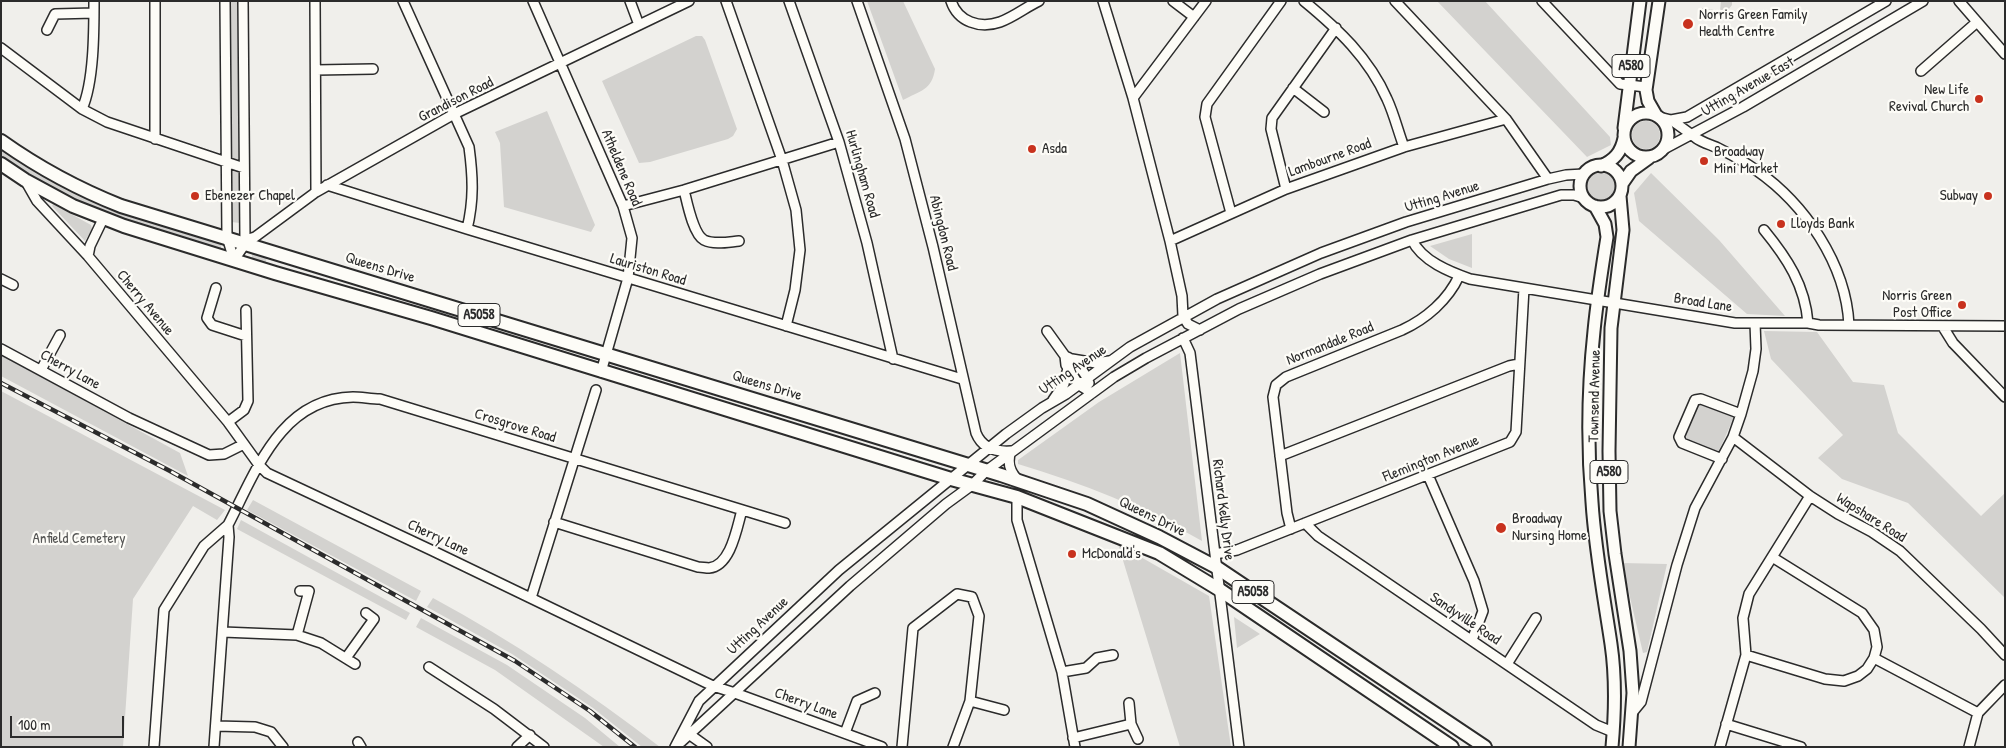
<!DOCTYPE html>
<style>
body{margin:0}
#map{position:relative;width:2006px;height:748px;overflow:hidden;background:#f0efeb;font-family:"Patrick Hand",sans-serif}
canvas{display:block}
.frame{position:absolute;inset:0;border:2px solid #2b2b2b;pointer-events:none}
.scale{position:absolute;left:10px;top:716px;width:114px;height:22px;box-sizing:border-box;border:2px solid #2b2b2b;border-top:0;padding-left:6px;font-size:15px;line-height:18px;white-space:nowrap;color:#2b2b2b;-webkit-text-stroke:4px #fdfcf7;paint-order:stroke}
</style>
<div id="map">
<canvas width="2006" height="748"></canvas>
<div class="frame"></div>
<div class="scale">100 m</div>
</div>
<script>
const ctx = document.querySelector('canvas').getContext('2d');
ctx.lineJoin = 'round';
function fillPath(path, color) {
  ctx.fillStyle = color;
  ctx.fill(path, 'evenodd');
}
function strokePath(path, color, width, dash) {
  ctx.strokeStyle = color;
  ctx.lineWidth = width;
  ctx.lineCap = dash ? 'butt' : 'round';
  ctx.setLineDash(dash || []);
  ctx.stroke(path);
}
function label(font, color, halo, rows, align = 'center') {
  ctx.font = font + ' "Patrick Hand",sans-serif';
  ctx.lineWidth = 4.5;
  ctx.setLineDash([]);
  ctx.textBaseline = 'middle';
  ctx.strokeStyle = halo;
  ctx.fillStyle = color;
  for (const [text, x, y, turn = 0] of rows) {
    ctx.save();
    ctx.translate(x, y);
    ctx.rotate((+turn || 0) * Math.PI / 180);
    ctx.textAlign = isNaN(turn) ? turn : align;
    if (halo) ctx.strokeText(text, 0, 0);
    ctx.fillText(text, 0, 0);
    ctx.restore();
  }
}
fillPath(new Path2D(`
 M229,1H239L240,162L230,160Z
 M867,1H903L935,69C932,90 920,91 903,100Z
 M1437,1H1485L1610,137L1611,145L1587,157Z
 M1721,1H1732V5L1724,15L1701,11L1702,8L1720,11Z
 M696,36H702L705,40L737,129L733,136L728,139L650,162L639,163L602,81Z
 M547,111L595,225L591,232L504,207L500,143L495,132Z
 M1632 135a14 14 0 1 1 28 0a14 14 0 1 1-28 0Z
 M1,146L40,173L221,242V250L103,215L64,197L1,159Z
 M230,169L240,171V223L231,222Z
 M1587 186a14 14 0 1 1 28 0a14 14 0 1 1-28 0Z
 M1651,173L1719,240L1785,316L1747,314L1639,221L1634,193Z
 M53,204L91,225L92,229L85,241L52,206Z
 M1472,234V268L1449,259L1430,246Z
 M252,252L268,255L265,264L252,260Z
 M1764,331L1817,332L1853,382L1884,385L1898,433L1981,516L2005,493V598L1908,503L1842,479L1818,458L1843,435L1771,359Z
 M1180,353L1202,541C1145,508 1082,483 1018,464V460L1099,402Z
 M1,355L180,453L188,476L1,376Z
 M1,391L225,510L217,520L193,506L133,599L123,747H1Z
 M1701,404L1734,417L1718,453L1687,439L1685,433L1696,405Z
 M253,500L421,591L416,601L247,510Z
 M241,520L410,613L406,620L237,529Z
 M1118,544L1209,596L1231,747H1180Z
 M1622,563L1667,564L1647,652L1643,653Z
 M433,598C513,641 588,692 660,747H642L593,708L512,654L427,607Z
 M1234,617L1260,634L1237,648Z
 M421,618L507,665L585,718L620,747H604L495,670L416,627Z`), '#d3d2cf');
const minor = new Path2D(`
 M225,1L227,237L234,260
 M315,1L316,192
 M403,1L469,147C473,177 474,200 467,229
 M533,1L623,206L632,238L628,278L601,372
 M630,1L639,25
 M726,1L782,160L796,210L800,250L795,290L786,326
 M789,1L839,142L867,243L893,359
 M857,1L905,139L933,247L976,433C982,448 996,452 1011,451C1007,462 1009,471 1018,480
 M951,1C958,22 980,29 1000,22C1014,17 1026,7 1039,1
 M1103,1L1133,98L1170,241L1182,296L1183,316L1188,324L1200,330
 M1173,1L1194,17
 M1304,1C1338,29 1369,58 1387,99C1394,114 1398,131 1404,147
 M1395,1L1506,119L1548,179
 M1542,1L1620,84L1646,87
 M1959,1L2005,54
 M47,30L55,14L94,13
 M1,48L82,109L107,122L244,168
 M316,70L373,69
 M1921,71L1977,22
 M1293,88L1324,112
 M1133,98L1206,1
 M82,109C94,82 94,31 94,1
 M1659,117L1671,120L1687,117L1886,1
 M1671,120C1680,126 1688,132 1696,138C1703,143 1712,145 1720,149C1732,155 1745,162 1756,170C1805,204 1846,264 1849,325
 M155,139V1
 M1664,149L1743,107L1923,1
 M25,180L37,201L88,256L228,422L259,465L267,473L431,550L713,686L735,693L882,747
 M327,185L467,229L962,379
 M1286,189L1271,129L1272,118L1336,28
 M684,190C687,202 693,234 704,240C714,245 728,242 739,241
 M623,206L684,190L839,142
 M1231,213L1205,117L1207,104L1281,1
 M1764,230C1787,258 1805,285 1808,323
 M245,240L255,237L316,192L454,114L689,1
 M1412,240C1422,261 1450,272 1470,279L1735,323H1808L1819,325L2005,326
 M1170,241L1286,189L1404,147L1506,119
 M88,256L90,246L103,219
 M234,260L245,244V240L243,1
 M1,279L13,285
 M216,288L207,318L212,325L246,336
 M1943,327L1953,343L2005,397
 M1047,331L1065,356L1066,365L1079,385L1092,393
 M1183,338L1190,353L1239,747
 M1,349L129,418L209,455L224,454L244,444
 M1065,356C1076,360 1085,372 1089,383
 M1072,359L1096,363L1109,361
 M41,370L60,335
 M1053,400L1064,384L1068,368
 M228,422L244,410L248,401L246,310
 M1733,437L1810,496L1838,514L1872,532L1900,551L1981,629L2005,655
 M1280,456L1509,366L1519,364
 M1722,459L1682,443L1679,437L1695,400L1701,399L1741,414
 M1428,475L1474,581L1483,611L1472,640
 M1017,497V520L1062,672L1075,747
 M554,522L698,567C701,567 706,568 709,568C731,566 737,527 742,510
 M1305,523L1318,536L1596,725L1613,732
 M1291,529L1287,513L1273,397L1276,385L1286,377L1402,330C1426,319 1448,300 1459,276
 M1215,554L1237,550L1510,442L1516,432L1524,288
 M531,598L596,390
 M223,632L297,635L321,643L355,664
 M297,635L309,591H300
 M1746,655L1825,679L1844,681L1858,676L1867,669L1874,658L1877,647L1874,630L1862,613L1772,557
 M346,658L374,619L366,613
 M1874,658L1978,713
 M1507,664L1536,618
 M429,667L494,709L544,747
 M1062,672L1086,668L1097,658L1113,655
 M970,701L1004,710
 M1632,713L1641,702L1677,565L1695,508L1733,437L1741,414L1753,371L1756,349L1755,323
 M1131,724L1138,739
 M1726,724L1801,747
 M216,726L255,727L271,732L283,747
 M686,732L707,747
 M845,733L857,701L875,693
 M1073,738L1131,724L1129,703
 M358,742L361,747
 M681,742L850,586L946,504L972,485L986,471L1114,377L1146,358L1239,309L1320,274L1412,240L1561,195H1574L1584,198
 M154,747L164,610L204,546L228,525
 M214,747L229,537L228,525C256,471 281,398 353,397C362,397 371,399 380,399L785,523
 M517,747L530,735
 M675,747L699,701L839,570L1006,434L1042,408L1066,394L1130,347L1217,299L1321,253L1406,222L1548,179L1566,175L1584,174
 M902,747L913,628L957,594L972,597L979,616L970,701L953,747
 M1720,747L1746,655L1743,618L1749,594L1810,496
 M1969,747L1978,713L2005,685`);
const major = new Path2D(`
 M1624 135a22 22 0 1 1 44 0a22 22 0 1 1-44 0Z
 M1656,115L1648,101L1646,90L1659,1
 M1624,128L1640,1
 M1580 186a21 21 0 1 1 42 0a21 21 0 1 1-42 0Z
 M1601,166C1614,160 1621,153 1624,138
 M1622,184L1631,171L1649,158
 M1620,196L1623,230L1611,328L1609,451L1610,511L1615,554L1630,651L1633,693L1629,747
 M1595,206L1605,224L1607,237C1602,268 1597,300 1594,331C1588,387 1587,445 1592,502C1595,550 1604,597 1611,644C1616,678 1615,714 1612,747`);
const highway = new Path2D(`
 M1,141C39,168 78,189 121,206L1001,475L1087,504L1159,537L1216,567L1485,747
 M1,164L25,180L73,206L124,226L275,273L431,318L951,479L1017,497L1159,553L1220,590L1452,747`);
strokePath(minor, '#2b2b2b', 12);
strokePath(major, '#2b2b2b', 15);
strokePath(highway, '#2b2b2b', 16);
strokePath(minor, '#fdfcf7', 9);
strokePath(major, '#fdfcf7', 11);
strokePath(highway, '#fdfcf7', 12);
const rail = new Path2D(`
 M1,383L170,471L515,661L590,711L635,747`);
strokePath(rail, '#2b2b2b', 4.5);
strokePath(rail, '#fdfcf7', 2.5, [8]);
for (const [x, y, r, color] of [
 [1688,24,6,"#c8321e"],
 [1979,99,5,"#c8321e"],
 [1032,149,5,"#c8321e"],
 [1704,161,5,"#c8321e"],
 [195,196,5,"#c8321e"],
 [1988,196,5,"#c8321e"],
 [1781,224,5,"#c8321e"],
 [1962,305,5,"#c8321e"],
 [1501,528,6,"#c8321e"],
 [1072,554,5,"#c8321e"]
]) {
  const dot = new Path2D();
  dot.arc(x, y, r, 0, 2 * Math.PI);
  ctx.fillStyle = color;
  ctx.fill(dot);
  strokePath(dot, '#fdfcf7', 2);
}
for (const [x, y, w] of [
 [1631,66,38],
 [479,315,42],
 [1609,472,38],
 [1253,592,42]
]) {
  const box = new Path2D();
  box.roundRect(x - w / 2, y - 11.5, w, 23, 4);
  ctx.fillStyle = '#fdfcf7';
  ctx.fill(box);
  strokePath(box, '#2b2b2b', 1);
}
label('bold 14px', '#2b2b2b', null, [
 ["A580",1631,66],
 ["A5058",479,315],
 ["A580",1609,472],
 ["A5058",1253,592]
]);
label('15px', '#2b2b2b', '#fdfcf7', [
 ["Norris Green Family",1699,15],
 ["Health Centre",1699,32],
 ["New Life",1969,90,"right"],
 ["Revival Church",1969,107,"right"],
 ["Asda",1042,149],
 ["Broadway",1714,152],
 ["Mini Market",1714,169],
 ["Ebenezer Chapel",205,196],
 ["Subway",1978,196,"right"],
 ["Lloyds Bank",1791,224],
 ["Norris Green",1952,296,"right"],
 ["Post Office",1952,313,"right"],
 ["Broadway",1512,519],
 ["Nursing Home",1512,536],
 ["McDonald's",1082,554]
], 'left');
label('15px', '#2b2b2b', '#fdfcf7', [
 ["Utting Avenue East",1748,87,-30],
 ["Grandison Road",456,100,-27],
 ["Lambourne Road",1330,158,-20],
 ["Atheldene Road",621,168,67],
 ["Hurlingham Road",862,174,74],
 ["Utting Avenue",1442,197,-17],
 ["Abingdon Road",943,233,76],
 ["Queens Drive",380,268,17],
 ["Lauriston Road",648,270,17],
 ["Cherry Avenue",145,303,50],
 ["Broad Lane",1703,303,9],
 ["Normandale Road",1330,344,-22],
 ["Cherry Lane",70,370,29],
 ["Utting Avenue",1073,370,-34],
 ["Queens Drive",767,386,17],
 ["Townsend Avenue",1595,396,-89],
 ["Crosgrove Road",515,426,17],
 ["Flemington Avenue",1431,459,-22],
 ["Richard Kelly Drive",1223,510,83],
 ["Queens Drive",1152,517,26],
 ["Wapshare Road",1871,518,32],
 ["Cherry Lane",438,538,25],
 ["Sandyville Road",1465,619,34],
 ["Utting Avenue",758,626,-43],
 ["Cherry Lane",806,704,20]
]);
label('15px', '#555554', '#fdfcf7', [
 ["Anfield Cemetery",79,539]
]);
</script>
